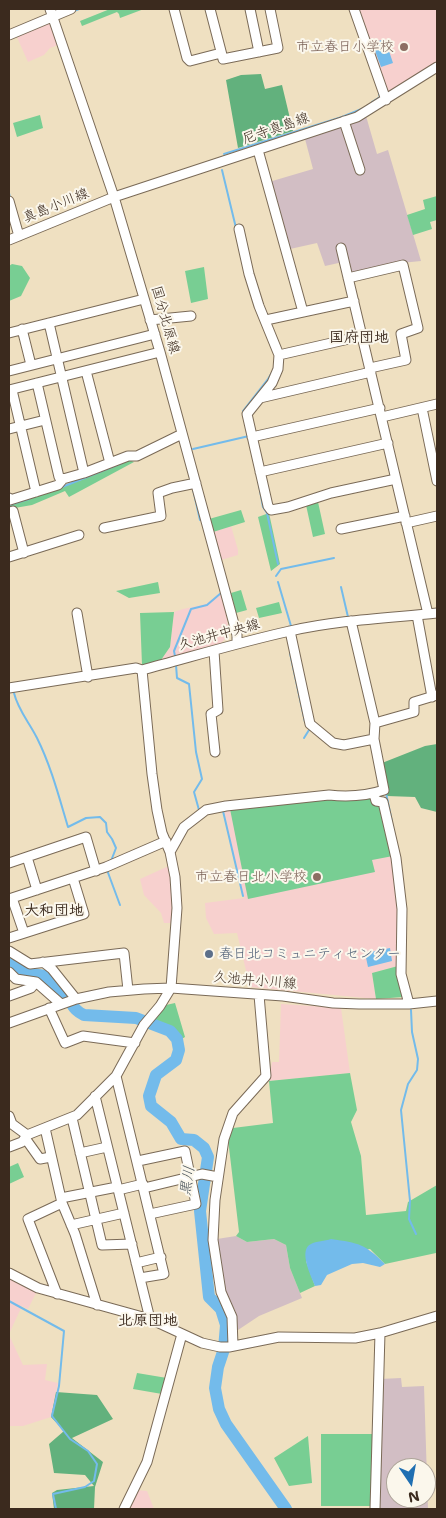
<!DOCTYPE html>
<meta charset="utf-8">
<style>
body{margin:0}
#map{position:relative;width:446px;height:1518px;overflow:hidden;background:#efe0c1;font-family:"Shantell Sans",sans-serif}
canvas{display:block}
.frame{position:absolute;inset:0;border:10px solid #3b2a1e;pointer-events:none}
.north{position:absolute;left:386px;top:1458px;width:50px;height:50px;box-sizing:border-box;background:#fbf7ec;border:1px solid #aea59a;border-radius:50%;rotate:168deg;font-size:14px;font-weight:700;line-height:20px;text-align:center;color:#3b2a1e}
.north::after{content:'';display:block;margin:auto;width:18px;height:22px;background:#1f6fb2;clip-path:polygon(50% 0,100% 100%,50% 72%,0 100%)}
</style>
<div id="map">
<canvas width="446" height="1518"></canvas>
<div class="frame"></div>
<div class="north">N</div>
</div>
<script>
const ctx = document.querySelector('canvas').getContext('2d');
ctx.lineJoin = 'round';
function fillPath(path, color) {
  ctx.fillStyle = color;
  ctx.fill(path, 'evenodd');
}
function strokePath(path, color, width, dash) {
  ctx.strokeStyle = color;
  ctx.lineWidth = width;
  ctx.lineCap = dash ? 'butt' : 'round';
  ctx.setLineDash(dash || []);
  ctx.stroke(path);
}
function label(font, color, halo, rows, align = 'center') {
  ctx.font = font + ' "Shantell Sans","Klee One",sans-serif';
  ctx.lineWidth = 4;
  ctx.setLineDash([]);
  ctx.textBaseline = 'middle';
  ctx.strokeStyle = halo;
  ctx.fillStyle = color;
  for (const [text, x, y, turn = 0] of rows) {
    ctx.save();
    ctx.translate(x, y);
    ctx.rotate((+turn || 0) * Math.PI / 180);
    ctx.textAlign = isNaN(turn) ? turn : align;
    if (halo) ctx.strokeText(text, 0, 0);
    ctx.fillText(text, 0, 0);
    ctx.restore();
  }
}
fillPath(new Path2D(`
 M356,9H437V62L387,93Z
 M51,23L58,45L50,48L44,55L28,62L16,35L42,24Z
 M231,526L238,550V555L221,560L213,532Z
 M222,591L229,631L226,638L221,643L161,660L170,647L174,612L183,609L206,604Z
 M373,803L381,808L393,856L400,908L398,966L372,973L376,999L250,987L237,933L214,934L206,918L205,903L244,898L224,810Z
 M171,865L174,923H164L161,913L144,895L140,879Z
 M281,1004L341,1008L350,1073L269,1081L272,1062H279Z
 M9,1277L37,1291L28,1309L22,1306L9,1334Z
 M9,1335L23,1365L47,1364L45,1380L58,1383L51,1417L23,1426H9Z
 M135,1490L147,1491L154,1509H126Z`), '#f7d0ce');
fillPath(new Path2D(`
 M366,116L377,154L388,150L421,261L401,263L346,275L343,262L325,266L317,243L290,249L286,242L269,182L313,169L305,139L346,125Z
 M236,1236L247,1242L274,1239L286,1245L290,1268L302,1298L259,1316L238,1330L235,1310L223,1290L217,1239Z
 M401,1378L402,1387L424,1386L428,1509H378L380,1379ZM396,1468H426V1498H396Z`), '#d2bec4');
fillPath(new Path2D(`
 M110,9H144L120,18L119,14L117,12L82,26L80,21Z
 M40,115L43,128L17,137L13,123Z
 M437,196V220L430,222L432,229L413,235L407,215L425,209L423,200Z
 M12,264L22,266L30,278L21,296L9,301V266Z
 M204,267L208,299L191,303L185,271Z
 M129,460L134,462L69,497L65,491L32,505L9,509V505L81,480Z
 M318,502L325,534L313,537L306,505Z
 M241,510L245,522L213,532L209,519Z
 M269,513L280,564L271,571L258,517Z
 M158,582L160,593L129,598L116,591Z
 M241,590L247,610L236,613L231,593Z
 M279,602L282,613L259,618L256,608Z
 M174,612L170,647L161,660L142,665L140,613Z
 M371,796L373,803L381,808L393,856L372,860L375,872L248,899L230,809L326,798Z
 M398,966L404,997L376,999L372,973Z
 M175,1003L185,1037L180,1040L173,1028L151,1019L166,1005Z
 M350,1073L357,1110L351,1122L361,1156L366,1215L406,1211L408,1202L437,1185L436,1253L385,1264L370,1249L306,1261L315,1286L300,1293L290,1268L286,1245L274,1239L247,1242L236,1236L239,1232L228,1139L233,1128L273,1123L269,1081Z
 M18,1163L24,1177L9,1184V1167Z
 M137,1373L167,1378L162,1394L133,1389Z
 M321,1434H372V1506H321Z
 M308,1436L312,1483L289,1486L274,1458Z`), '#78ce93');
fillPath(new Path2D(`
 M261,74L265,89L282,85L293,131L238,148L226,80L241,75Z
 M437,744V812L421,808L415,797L387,796L382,763L425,746Z
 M56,1392L97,1395L113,1419L72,1438L103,1462L95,1487L94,1509H54L52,1493L57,1490L94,1486L85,1475L54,1473L49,1444L64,1431L51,1417Z`), '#62b17d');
fillPath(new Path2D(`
 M385,39L393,63L381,67L372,43Z
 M390,948L392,961L368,967L365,953Z
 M331,1239C359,1243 365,1244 385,1264L380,1267L363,1263L352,1264L327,1275L321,1285L315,1286C311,1276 298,1250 311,1244C316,1241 325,1241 331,1239Z`), '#73bbeb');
strokePath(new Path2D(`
 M74,11L79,9
 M372,102L380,97L379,94
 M224,154L342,117L364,108
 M222,170L236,228
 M9,193L10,198
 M244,414L243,411L268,379L273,371
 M193,449L249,436
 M258,479L263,507L267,513L278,564
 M62,487L122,463
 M193,489L200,520
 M9,505L29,499
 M276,576L281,569L334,558
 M278,582L291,626
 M341,587L348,617
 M290,653L305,722
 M175,656L174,651L191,609L207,605L221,593
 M176,665L177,678L189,684L196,752L202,779L194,792L199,810
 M14,693C18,710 29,722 37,738C51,766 59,797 68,827L86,818L100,817L106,823L107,832L112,839L116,848L111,861
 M304,738L309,730
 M386,793L392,822
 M223,811L243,896
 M107,870L120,905
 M411,1010L412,1032L418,1059L417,1070L408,1084L401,1110L410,1201L409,1219L416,1234
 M9,1301L64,1331L59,1386L52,1416L70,1439L88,1451L97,1464L94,1481L85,1487L53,1494L56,1509`), '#73bbeb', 2);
strokePath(new Path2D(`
 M9,959L23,973L46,976C53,988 56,987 65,995C73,1004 73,1010 84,1015L136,1018L170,1031L177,1039L179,1050L176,1060L156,1075L149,1096L151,1106L171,1122L181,1139L194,1140L204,1148L208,1157L200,1211L209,1297L221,1309L226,1325L224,1349L218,1367L215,1388L219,1409L226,1424L286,1509`), '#73bbeb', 12);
const minor = new Path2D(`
 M50,9L114,197L160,352L237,635V643
 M174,9L187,58L190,61L221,53
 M210,9L223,59L278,48L270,9
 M250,9L259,52
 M354,9L386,100
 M9,35L71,9
 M344,121L360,170
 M258,150L303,312
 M9,201L19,236
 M239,229L249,274L259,306L279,355L278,369L272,383L247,414L268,506L271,510L288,507L331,493L396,479
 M9,240L114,197L357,117L437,67
 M341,248L428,614
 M348,278L403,265L418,328L401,334L406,360L370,368
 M150,320L191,316
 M266,320L354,301
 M49,323L84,473
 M22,329L31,365
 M9,333L144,299
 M279,355L362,336
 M9,371L155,334
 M86,371L110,463
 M37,383L59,477L63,479
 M9,390L160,352
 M12,390L36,492
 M260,398L371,372
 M422,408L437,481
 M382,417L437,404
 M9,429L45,420
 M252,437L380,408
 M260,472L388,443
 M9,498L10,500L58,485L63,479L84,473L128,456H137L182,434
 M9,512L13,511L24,553
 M406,523L437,516
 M104,528L161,516L158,493L172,488L196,483
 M341,529L405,516
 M9,557L79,535
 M77,613L88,677
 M417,615L432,697
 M290,631L310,724L333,743L344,745L374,739
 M214,651L218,710L211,714L215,752
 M9,688L136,668L142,670C191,657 240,642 290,631C338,620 388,618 437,613
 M375,723L414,712V702L437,695
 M374,794L376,801L383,802L396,858L402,909L401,974L409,1004
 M170,852L184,827L206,810L226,806L329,795C347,797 366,796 384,790L374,739L375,723L351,621
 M27,857L37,890
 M9,863L86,837L96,871
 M12,898L24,933
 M9,899L106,867L166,841
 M9,938L84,914L73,878
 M9,951L30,964L124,953L128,990
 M43,962L52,969L76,999
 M9,972L16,979L36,982L61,1004
 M9,996L31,988L36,982
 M49,1008L65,1043L83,1036L135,1043
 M9,1023L76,999L109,992L144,989L171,988L283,996L333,1003L359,1004H409L437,1001
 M116,1076L164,1274L140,1278
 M95,1096L150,1319
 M9,1116L12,1124L27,1135
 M72,1118L102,1245L132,1244
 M45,1128L62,1203L28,1219L57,1294
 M25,1138L40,1159L51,1157
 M9,1147L22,1142L27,1135L77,1115L116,1076L144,1025L160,1006L171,988L177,908L175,877L170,852L162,833L157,810L152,774L142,670
 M80,1153L107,1147
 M138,1161L185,1151L196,1204L150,1214
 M144,1188L202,1174L218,1177
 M118,1190L143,1184
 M61,1198L117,1187
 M62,1203L75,1234L97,1305
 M71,1225L124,1213
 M136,1263L161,1257
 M9,1273L38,1288L150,1319L202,1343L220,1347H229L279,1337L355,1338L380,1333L437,1316
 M233,1346L232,1317L221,1292L213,1240L215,1200L224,1139L233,1113L266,1076L259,995
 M124,1509L147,1462L182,1334
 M375,1509L380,1333`);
strokePath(minor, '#7a6a57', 11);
strokePath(minor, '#fff', 9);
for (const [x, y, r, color] of [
 [404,47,5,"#8d6e63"],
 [317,877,5,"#8d6e63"],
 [209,954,5,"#5c6f8a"]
]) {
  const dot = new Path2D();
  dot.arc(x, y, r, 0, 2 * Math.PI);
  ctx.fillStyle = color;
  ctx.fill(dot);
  strokePath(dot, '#fbf7ec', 2);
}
label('14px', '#785e54', '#fbf7ec', [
 ["市立春日小学校",394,47],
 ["市立春日北小学校",307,877]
], 'right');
label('14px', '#3b2a1e', '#fbf7ec', [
 ["尼寺真島線",276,129,-19],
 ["真島小川線",56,206,-22],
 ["国分北原線",165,320,74],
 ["久池井中央線",219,635,-15],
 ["久池井小川線",255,981,5]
]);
label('14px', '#4e5e75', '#fbf7ec', [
 ["春日北コミュニティセンター",219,954]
], 'left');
label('bold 15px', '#3b2a1e', '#fbf7ec', [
 ["国府団地",359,338],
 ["大和団地",54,911],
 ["北原団地",148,1321]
]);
label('italic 15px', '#4c565c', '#fbf7ec', [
 ["黒川",188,1181,-81]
]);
</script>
